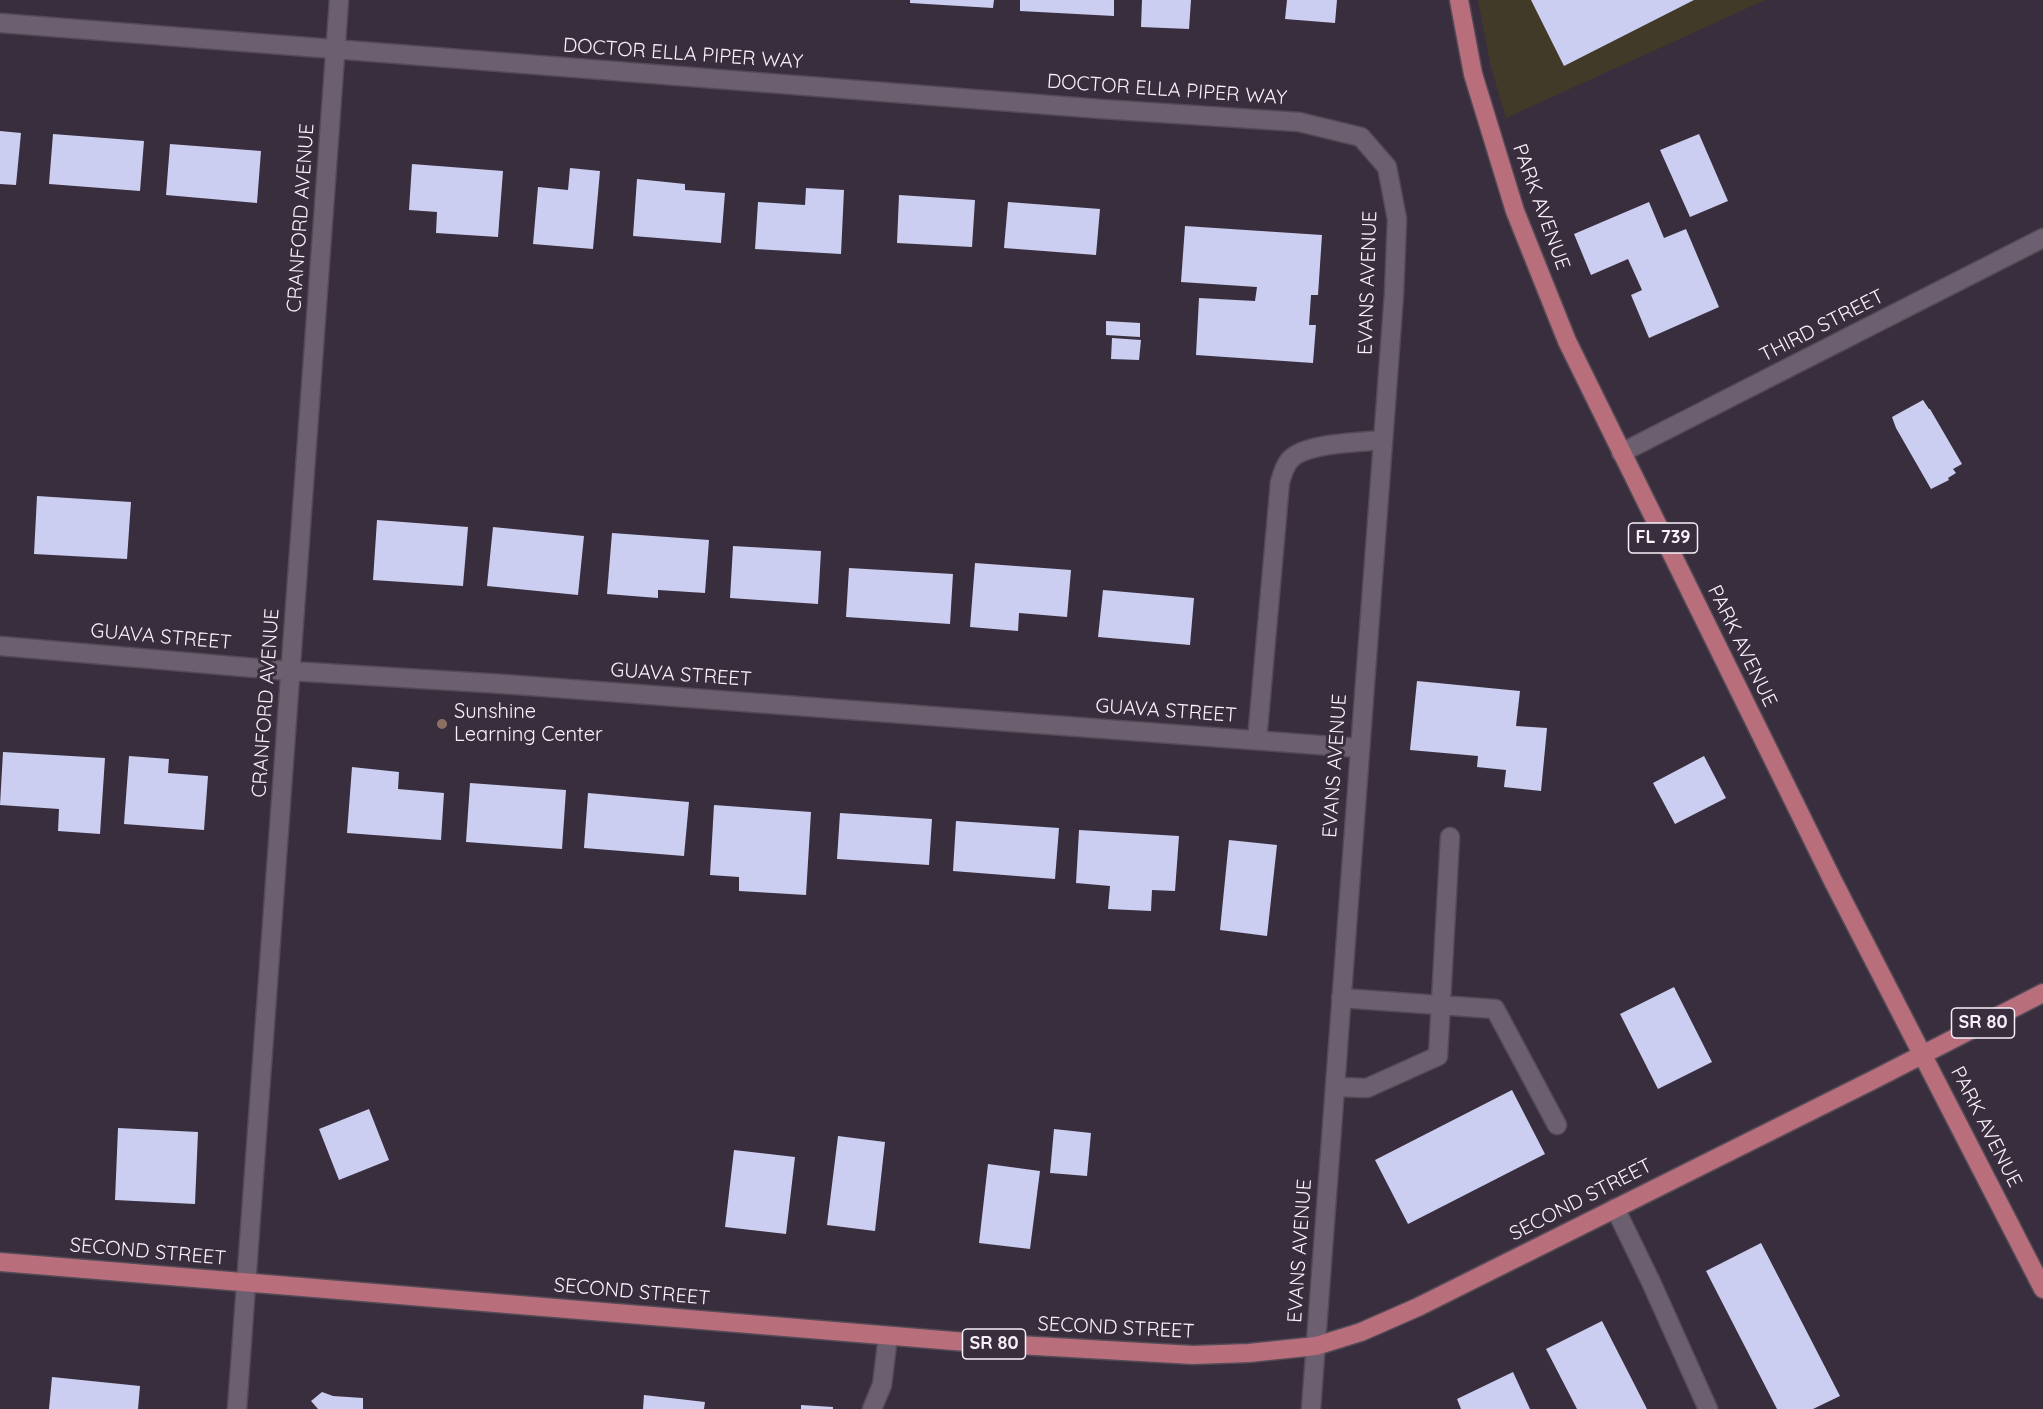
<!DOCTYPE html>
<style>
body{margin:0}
canvas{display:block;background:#392e3d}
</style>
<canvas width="2043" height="1409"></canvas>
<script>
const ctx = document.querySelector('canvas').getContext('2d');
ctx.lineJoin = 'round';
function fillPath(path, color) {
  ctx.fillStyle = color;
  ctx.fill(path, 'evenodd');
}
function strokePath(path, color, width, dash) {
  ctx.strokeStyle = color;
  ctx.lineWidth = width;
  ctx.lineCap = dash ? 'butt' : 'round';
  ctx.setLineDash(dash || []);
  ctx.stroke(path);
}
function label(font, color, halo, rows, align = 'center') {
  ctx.font = font + ' Quicksand,sans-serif';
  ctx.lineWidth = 6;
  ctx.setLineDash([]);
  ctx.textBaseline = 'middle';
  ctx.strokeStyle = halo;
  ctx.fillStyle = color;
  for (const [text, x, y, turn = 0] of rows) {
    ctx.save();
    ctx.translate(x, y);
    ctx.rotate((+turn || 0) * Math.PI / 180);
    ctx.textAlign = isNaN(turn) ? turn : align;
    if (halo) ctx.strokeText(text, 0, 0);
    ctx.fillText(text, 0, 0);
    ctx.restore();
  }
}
fillPath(new Path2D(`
 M1478,0H1765L1506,118L1491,67Z`), '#413a28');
fillPath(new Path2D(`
 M910,0H994L993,8L910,3Z
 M1020,0H1114V16L1020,11Z
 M1142,0H1191L1189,29L1141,27Z
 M1287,0H1337L1335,23L1285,19Z
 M1531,0H1694L1564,66Z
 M0,131L21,133L16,185L0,184Z
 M53,134L144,141L140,191L49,184Z
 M1699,134L1728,201L1690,217L1660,150Z
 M170,144L261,151L257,203L166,195Z
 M412,164L503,171L498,237L436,233L437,212L409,210Z
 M570,168L600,171L593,249L533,244L538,187L568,190Z
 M637,179L685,184V190L725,193L721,243L633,236Z
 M806,188L844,190L841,254L755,249L758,202L805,205Z
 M899,195L975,200L972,247L897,243Z
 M1008,202L1100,209L1096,255L1004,248Z
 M1649,202L1664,238L1686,229L1719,307L1649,338L1631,295L1642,290L1628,259L1591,275L1574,234Z
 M1185,226L1322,235L1318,295H1311L1309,325H1316L1313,363L1196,355L1199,298L1255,301L1257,287L1181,282Z
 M1106,321L1140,323V337L1106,335Z
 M1112,338L1141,340L1139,360L1111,359Z
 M1923,400L1929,409H1930L1962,464L1953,469L1956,473L1948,478L1949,480L1931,489L1896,428L1892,417Z
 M37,496L131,502L127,559L34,554Z
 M377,520L468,527L463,586L373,580Z
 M493,527L584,536L578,595L487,586Z
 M612,533L709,540L705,593L658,590V598L607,594Z
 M733,546L821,551L818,604L730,598Z
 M975,563L1071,570L1067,617L1019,613L1018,631L970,627Z
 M849,568L953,574L950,624L846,617Z
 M1103,590L1194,598L1190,645L1098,637Z
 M1417,681L1520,691L1516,726L1547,728L1541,791L1504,787L1506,770L1477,767L1478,756L1410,750Z
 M3,752L105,758L100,834L58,831L59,809L0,805Z
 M129,756L169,759L168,773L208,776L204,830L124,824Z
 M1704,756L1726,798L1675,824L1653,783Z
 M352,767L399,772L398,789L444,793L441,840L347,833Z
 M470,783L566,790L562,849L466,842Z
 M588,793L689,802L684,856L584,848Z
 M714,805L811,812L806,895L739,891V877L710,875Z
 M840,813L932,819L929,865L837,859Z
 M956,821L1059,828L1055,879L953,871Z
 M1079,830L1179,836L1175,891L1152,890L1151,911L1108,909L1110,886L1076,883Z
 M1229,840L1277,845L1267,936L1220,930Z
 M1674,987L1712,1062L1658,1089L1620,1014Z
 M1512,1090L1545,1154L1408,1224L1375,1160Z
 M369,1109L389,1160L339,1180L319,1129Z
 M118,1128L198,1132L195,1204L115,1200Z
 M1054,1129L1091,1133L1087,1176L1050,1173Z
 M838,1136L885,1142L875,1231L827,1225Z
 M734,1150L795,1157L786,1234L725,1227Z
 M988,1164L1040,1171L1030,1249L979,1243Z
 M1761,1243L1840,1396L1813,1409H1777L1706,1271Z
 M1602,1321L1647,1409H1577L1546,1349Z
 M1513,1372L1530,1409H1461L1457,1399Z
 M52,1377L140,1386L138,1409H49Z
 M322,1392L333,1396L363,1398V1409H318L311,1401Z
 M644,1395L705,1402L704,1409H643Z
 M801,1405L833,1407V1409H801Z`), '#cbcdf1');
const service = new Path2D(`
 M1257,740L1280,482C1283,473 1285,463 1293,457C1311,443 1360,442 1383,440
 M1341,998L1495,1009L1557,1125
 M1335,1087L1367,1088L1438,1056L1450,837
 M1615,1208L1651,1282L1708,1409
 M872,1409L882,1385L888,1336`);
const minor = new Path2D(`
 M0,23L1101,109L1299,122L1361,137L1387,167L1397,219L1394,294L1311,1409
 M1621,453L2043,238
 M0,646L290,671L503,684L1359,748
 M237,1409L339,0`);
const primary = new Path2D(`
 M1459,0L1473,74L1515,211L1567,341L1834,883L2043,1289
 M0,1262L966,1342L1193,1355L1249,1353L1316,1346L1361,1332L1418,1307L1873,1080L2043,993`);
strokePath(service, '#544b57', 21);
strokePath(minor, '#544b57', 21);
strokePath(primary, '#544b57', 21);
strokePath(service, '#6c6070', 18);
strokePath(minor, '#6c6070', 18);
strokePath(primary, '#b96e7c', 18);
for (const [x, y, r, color] of [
 [442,724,6,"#8d6e63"]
]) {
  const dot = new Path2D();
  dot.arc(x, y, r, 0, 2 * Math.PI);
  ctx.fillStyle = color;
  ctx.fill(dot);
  strokePath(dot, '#392e3d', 2);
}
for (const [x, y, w] of [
 [1663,538,69],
 [1983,1023,63],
 [994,1344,63]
]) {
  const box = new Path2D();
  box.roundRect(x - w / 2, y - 15, w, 30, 4.5);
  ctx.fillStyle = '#392e3d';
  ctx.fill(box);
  strokePath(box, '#f8f1fa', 1.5);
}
label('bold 18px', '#f8f1fa', null, [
 ["FL 739",1663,538],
 ["SR 80",1983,1023],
 ["SR 80",994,1344]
]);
label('20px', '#f8f1fa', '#392e3d', [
 ["DOCTOR ELLA PIPER WAY",683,54,4],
 ["DOCTOR ELLA PIPER WAY",1167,90,4],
 ["PARK AVENUE",1541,207,70],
 ["CRANFORD AVENUE",301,218,-86],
 ["EVANS AVENUE",1368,283,-88],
 ["THIRD STREET",1822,326,-27],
 ["GUAVA STREET",161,637,5],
 ["PARK AVENUE",1742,646,64],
 ["GUAVA STREET",681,675,4],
 ["CRANFORD AVENUE",266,703,-86],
 ["GUAVA STREET",1166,711,4],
 ["EVANS AVENUE",1335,766,-86],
 ["PARK AVENUE",1986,1127,63],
 ["SECOND STREET",1581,1200,-27],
 ["EVANS AVENUE",1300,1251,-86],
 ["SECOND STREET",148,1252,5],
 ["SECOND STREET",632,1292,5],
 ["SECOND STREET",1116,1328,3]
]);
label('20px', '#f8f1fa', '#392e3d', [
 ["Sunshine",454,712],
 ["Learning Center",454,735]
], 'left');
</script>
